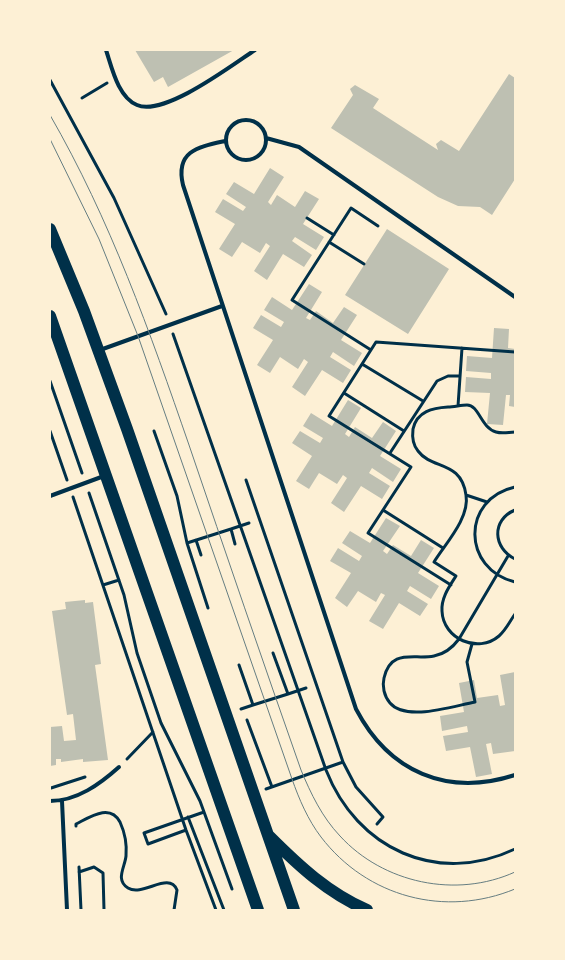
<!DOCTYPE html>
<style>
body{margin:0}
#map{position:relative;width:565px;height:960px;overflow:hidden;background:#fdf0d5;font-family:Signika,sans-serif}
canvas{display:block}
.frame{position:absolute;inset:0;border:51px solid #fdf0d5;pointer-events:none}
</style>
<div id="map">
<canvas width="565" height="960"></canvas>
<div class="frame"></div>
</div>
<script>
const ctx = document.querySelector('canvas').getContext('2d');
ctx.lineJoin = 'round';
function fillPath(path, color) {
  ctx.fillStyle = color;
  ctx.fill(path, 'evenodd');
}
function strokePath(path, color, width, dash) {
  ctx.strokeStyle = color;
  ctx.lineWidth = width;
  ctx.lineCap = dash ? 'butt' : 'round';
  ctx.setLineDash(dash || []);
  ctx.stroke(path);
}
fillPath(new Path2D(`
 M135,50H234L168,87L163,77L154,82Z
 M509,74L515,78V179L492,215L480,207L458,206L438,197L331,128L353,95L350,89L355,85L379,99L373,108L438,150L436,144L441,140L459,151Z
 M270,168L284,177L268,202L271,205L277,195L295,207L305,191L319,199L303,224L324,237L316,250L295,237L292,241L312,255L304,267L283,254L267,280L254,271L270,246L266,243L260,253L242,242L232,257L219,249L235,224L215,212L223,199L243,211L246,207L226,194L234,182L254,194Z
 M387,229L449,269L408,334L345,295Z
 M309,284L322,292L306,318L310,320L316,311L333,323L344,307L357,315L341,340L362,353L354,366L333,352L330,357L351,370L343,383L322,370L305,396L292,387L308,362L304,359L298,369L280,357L270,373L257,365L273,340L253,328L261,315L281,327L284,322L264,310L272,297L292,310Z
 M494,328L509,329L508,348L515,349V407L509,406L510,395H506L503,425L487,424L490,393L465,392L466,377L491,379V373L466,371L467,356L492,358Z
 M348,400L361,408L345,434L349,437L355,427L372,438L383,422L396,431L380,456L401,469L393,482L372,468L369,473L390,486L382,499L361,486L344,512L331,503L347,478L343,475L337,484L319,473L309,489L296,481L312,456L292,443L300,431L320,443L323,438L303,426L311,413L332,426Z
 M386,518L400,526L383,551L387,554L393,545L411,556L421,540L434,548L418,573L439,586L431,599L410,586L407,591L428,604L420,616L399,603L383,629L369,621L385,595L381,593L376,602L358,591L347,607L335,598L351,573L330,561L338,548L359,561L362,556L342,543L350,531L370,543Z
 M85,600V603L93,602L101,664L95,665L108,760L83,762V759L61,762V759H56V765L50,766V727L62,726L64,741L76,740L73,714L67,715L52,611L66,609L65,602Z
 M515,672V751L493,754L491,743L486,744L492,774L476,777L470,747L446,751L443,736L468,732L467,726L442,731L440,716L464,712L459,683L474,680L477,698L498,695L500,706L505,705L500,675Z`), '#bec0b2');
strokePath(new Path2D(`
 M50,80L114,198L166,314
 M82,98L107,83
 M307,218L334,235
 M329,242L364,264
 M173,334L326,770C357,849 437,886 515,849
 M371,350L292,300L351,208L378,226
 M362,364L423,401
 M50,381L82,473
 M344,393L404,431
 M458,406L462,348
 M50,431L67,480
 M154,431L177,496L187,543L208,608
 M515,432C509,432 503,434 496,432C481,428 479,405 467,405C461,405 454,407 448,407C433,408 417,411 413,429C412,437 413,445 418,451C432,470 461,460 466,495C470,518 445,544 434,562L456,576C449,587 441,598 442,611C443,639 478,654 499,636C506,630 510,621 515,614
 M390,453L437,381L448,376H460
 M246,480L343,762L266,789
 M515,487C461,499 462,569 515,582
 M89,493L124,595L137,653L161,723L200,801L232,889
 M466,495L487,502
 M73,497L186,830L216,910
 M383,510L443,548
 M515,510C491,520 493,548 515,559
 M231,529L249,523
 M196,540L201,555
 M187,543L231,529L235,544
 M103,585L119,580
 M451,585L368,533L411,467L329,416L376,342L515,352
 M472,644L467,662L475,702C453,706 406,722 390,703C384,696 382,686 384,678C391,648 414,660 434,656C445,654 453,647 459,639L508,556
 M239,665L253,705L288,694L273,653
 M288,694L306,688
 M241,709L253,705
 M247,720L272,787
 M127,759L153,732
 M343,762L356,787L383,817L377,824
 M51,788L85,777
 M188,817L224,910
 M76,826V824C90,817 110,803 120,822C125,833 127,845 126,856C125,867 115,880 128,888C143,897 169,871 177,890L174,910
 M186,830L148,844L144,833L204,812
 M79,867L81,910
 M79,872L94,867L103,873L104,910`), '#003049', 3);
strokePath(new Path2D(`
 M106,50C112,68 118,97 137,105C164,117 232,65 255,50
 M226 140a20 20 0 1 1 40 0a20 20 0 1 1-40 0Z
 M266,138L299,147L515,297
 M225,141C198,147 175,151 183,185L356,709C389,772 447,797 515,775
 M100,350L222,306
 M50,496L104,476
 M50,801C77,801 100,784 119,767
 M62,801L67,910`), '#003049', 4);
strokePath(new Path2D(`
 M50,229L84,311L127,429L294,910
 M50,316L258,910
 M269,836C299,866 328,893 367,910`), '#003049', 12);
strokePath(new Path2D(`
 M50,115C110,219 150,332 189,445C226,554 263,662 301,770C311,794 322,817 340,836C383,883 456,899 515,872
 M50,139L99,239L138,336L292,779C299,799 308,820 321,837C367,897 445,918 515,889`), '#657d81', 1);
</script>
